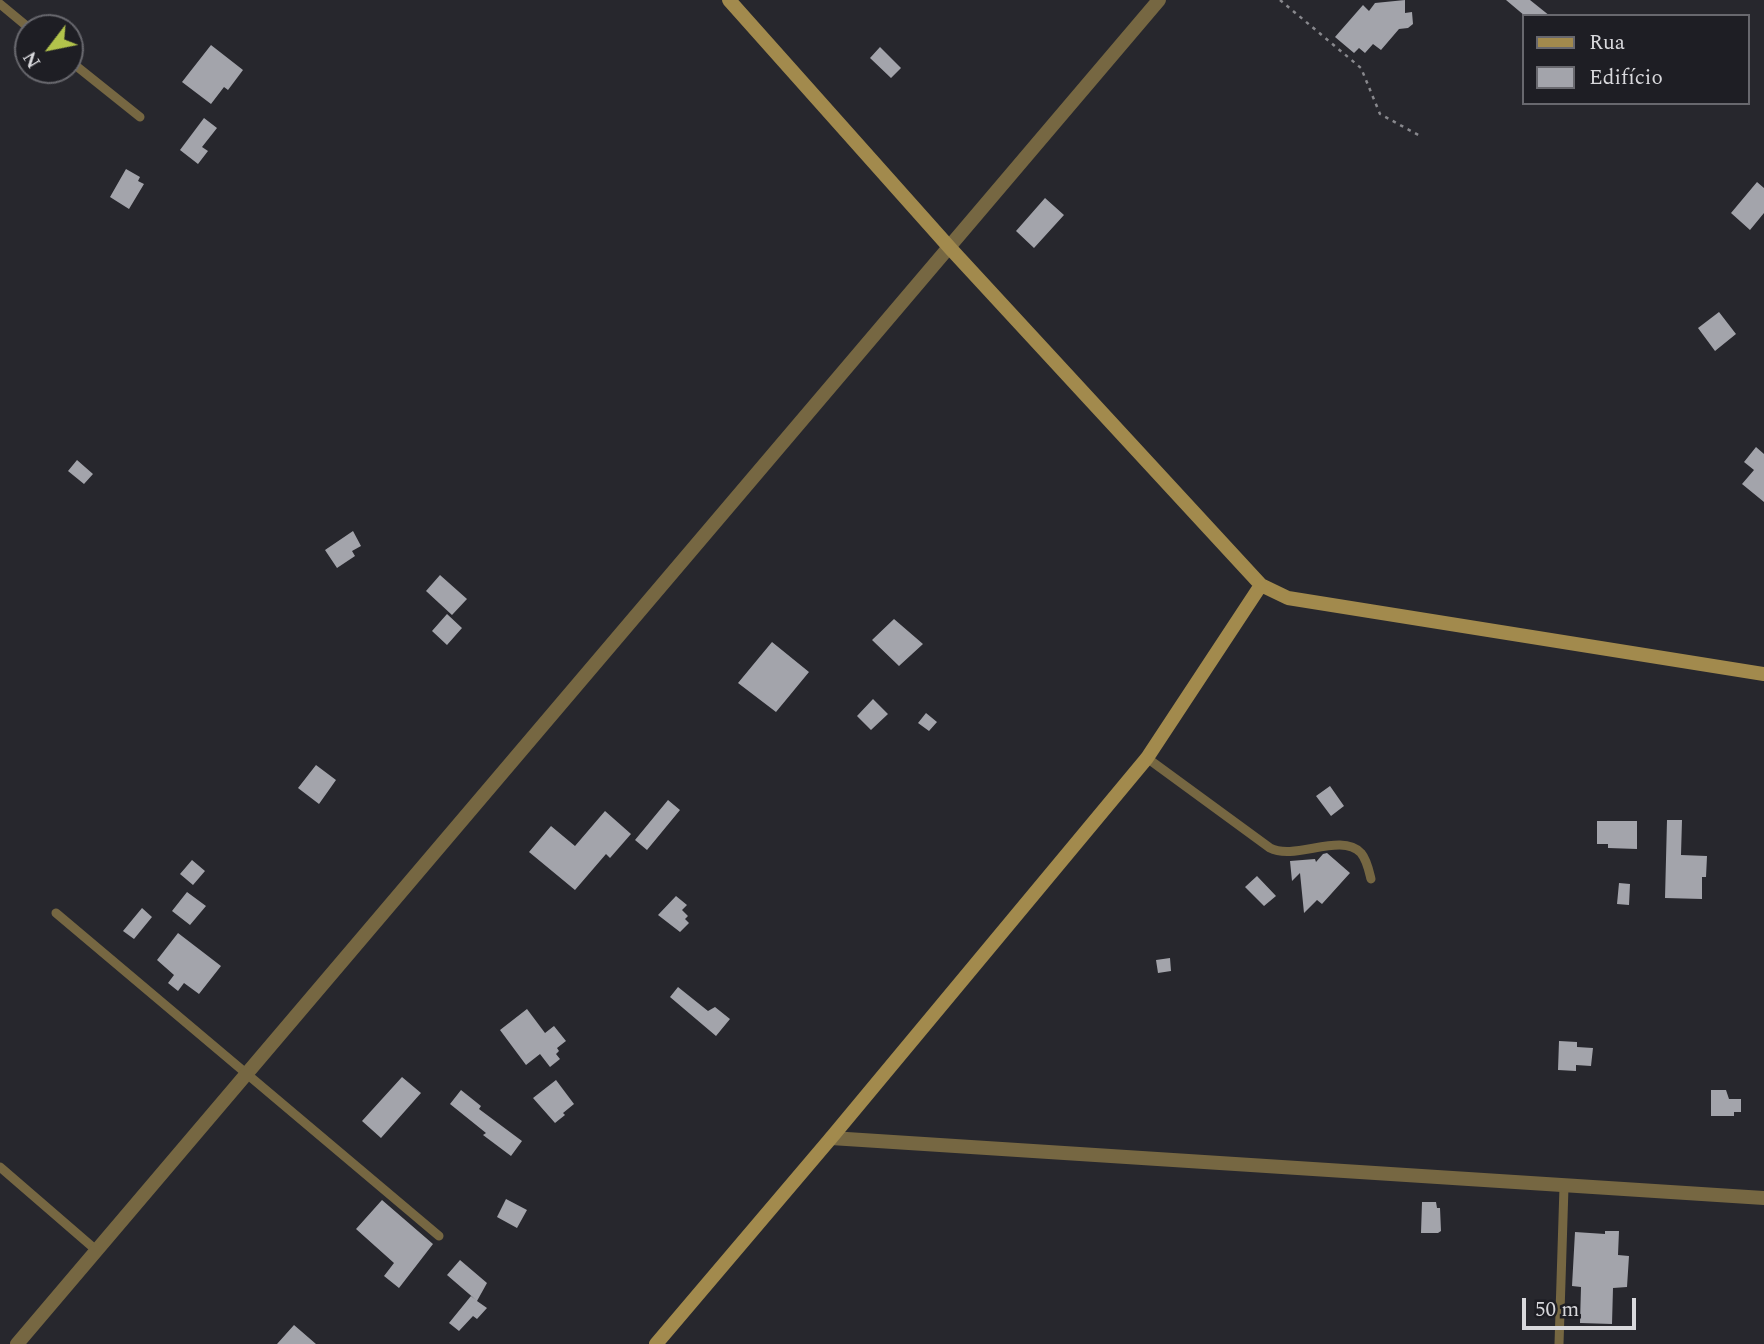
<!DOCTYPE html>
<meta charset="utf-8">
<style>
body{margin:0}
#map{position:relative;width:1764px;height:1344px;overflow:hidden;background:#27272d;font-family:Spectral,serif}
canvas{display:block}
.legend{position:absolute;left:1522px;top:14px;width:228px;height:91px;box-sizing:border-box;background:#1e1e24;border:2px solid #68686e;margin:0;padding:9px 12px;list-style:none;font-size:21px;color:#d8d8dc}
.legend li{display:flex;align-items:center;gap:14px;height:35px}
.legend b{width:35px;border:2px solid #68686e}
.north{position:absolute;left:14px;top:14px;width:70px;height:70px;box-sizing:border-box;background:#1e1e24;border:2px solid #68686e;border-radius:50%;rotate:238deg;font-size:19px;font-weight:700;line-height:28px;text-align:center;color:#d8d8dc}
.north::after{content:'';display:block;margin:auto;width:24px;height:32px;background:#b2c34b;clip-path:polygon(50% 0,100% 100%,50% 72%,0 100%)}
.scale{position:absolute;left:1522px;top:1298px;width:114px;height:32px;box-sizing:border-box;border:4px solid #d8d8dc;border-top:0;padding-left:9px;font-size:21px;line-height:24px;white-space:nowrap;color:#d8d8dc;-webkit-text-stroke:5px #1e1e24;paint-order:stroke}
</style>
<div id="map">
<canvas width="1764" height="1344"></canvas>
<ul class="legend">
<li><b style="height:9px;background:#a28a4d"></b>Rua</li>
<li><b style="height:19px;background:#a3a4ab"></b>Edifício</li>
</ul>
<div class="north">N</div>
<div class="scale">50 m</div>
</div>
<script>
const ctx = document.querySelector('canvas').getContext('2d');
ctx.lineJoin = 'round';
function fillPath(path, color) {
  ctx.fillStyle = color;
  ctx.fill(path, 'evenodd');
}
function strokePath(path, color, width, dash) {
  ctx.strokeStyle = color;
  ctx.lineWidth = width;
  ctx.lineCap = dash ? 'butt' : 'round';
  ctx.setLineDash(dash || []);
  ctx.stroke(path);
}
fillPath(new Path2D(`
 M1405,0V13L1412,12L1413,24L1408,28L1399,29L1381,50L1373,44L1365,53L1359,48L1354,53L1335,37L1363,5L1369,11L1375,3Z
 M1506,0H1530L1550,16H1525Z
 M211,45L243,70L228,90L224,87L211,104L182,82Z
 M880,47L901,68L891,78L870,58Z
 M204,118L217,128L202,147L208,151L198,164L180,150Z
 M126,169L140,177L138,181L144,184L129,209L110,197Z
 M1757,182L1764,188V213L1750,230L1731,213Z
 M1045,198L1064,215L1034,248L1016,231Z
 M1719,312L1736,334L1715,351L1698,328Z
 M1756,447L1764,454V502L1742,484L1754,470L1744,462Z
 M77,460L93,474L84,484L68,471Z
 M353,531L361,546L352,551L355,556L337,568L325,550Z
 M440,575L467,599L452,615L426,591Z
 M447,614L462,628L447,645L432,631Z
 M894,619L923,644L899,666L872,640Z
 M772,642L809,672L776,712L738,683Z
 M873,699L888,714L871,730L857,716Z
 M926,713L937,722L929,731L918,723Z
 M316,765L336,780L319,804L298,788Z
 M1330,786L1344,806L1331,816L1316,796Z
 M668,800L680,810L647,850L635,840Z
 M605,811L631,834L610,858L606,854L575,890L529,852L551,826L575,846Z
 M1667,820H1682L1681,855L1707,856L1706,877H1702V899L1665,898Z
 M1597,821H1637V849L1608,848V844H1597Z
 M1327,853L1350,873L1322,904L1317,900L1304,913L1300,873L1292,881L1290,861L1315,859L1316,862L1323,854Z
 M192,860L205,871L193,885L180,874Z
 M1257,876L1276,896L1264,906L1245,887Z
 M1619,883L1630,884L1629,905L1617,904Z
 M187,892L206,906L190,925L172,911Z
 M676,896L687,905L682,910L688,916L685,919L689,923L680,932L658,915Z
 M142,908L152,917L134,939L123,931Z
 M178,933L221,966L199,994L184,983L178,991L168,983L174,975L157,960Z
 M1170,958L1171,971L1158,973L1156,960Z
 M678,987L708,1011L715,1007L730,1019L716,1036L670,997Z
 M527,1009L545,1033L554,1026L566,1041L557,1048L559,1051L556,1054L560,1059L550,1067L540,1054L526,1065L500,1030Z
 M1559,1041L1577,1042V1047L1593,1048L1591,1066L1576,1065V1071L1558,1070Z
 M402,1077L421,1093L381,1138L362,1121Z
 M556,1080L574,1104L563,1113L565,1115L555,1123L533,1098Z
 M461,1090L481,1106L479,1109L522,1141L511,1156L483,1135L486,1133L450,1104Z
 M1711,1090H1726L1729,1099H1741V1112H1734V1116H1711Z
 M506,1199L527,1210L517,1228L497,1217Z
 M382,1200L433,1244L399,1288L384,1276L394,1263L356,1229Z
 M1422,1202H1436L1437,1208H1440L1441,1231L1438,1233H1421Z
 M1605,1231H1619L1618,1255L1629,1256L1627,1287L1613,1288L1612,1324L1580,1323L1581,1287L1572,1286L1575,1232L1605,1234Z
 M460,1260L487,1283L477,1301L487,1308L477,1319L473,1316L459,1331L449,1323L471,1296L476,1300L447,1275Z
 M294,1325L316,1344H277Z`), '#a3a4ab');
strokePath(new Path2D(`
 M1280,0L1361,68L1380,114L1422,137`), '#88888d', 2.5, [3.5, 5]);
strokePath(new Path2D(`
 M0,4L29,28
 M70,61L140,117
 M1147,758L1270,848C1295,861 1341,832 1361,853C1367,860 1369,871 1371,879
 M56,913L439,1236
 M0,1167L96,1250
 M1559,1344L1564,1187`), '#766742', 9);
strokePath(new Path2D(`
 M831,1138L1764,1198
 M17,1344L1159,0`), '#766742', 14);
strokePath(new Path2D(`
 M729,0L950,248L1261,585L1288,598L1764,674
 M656,1344L831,1138L1147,758L1261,585`), '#a28a4d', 14);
</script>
